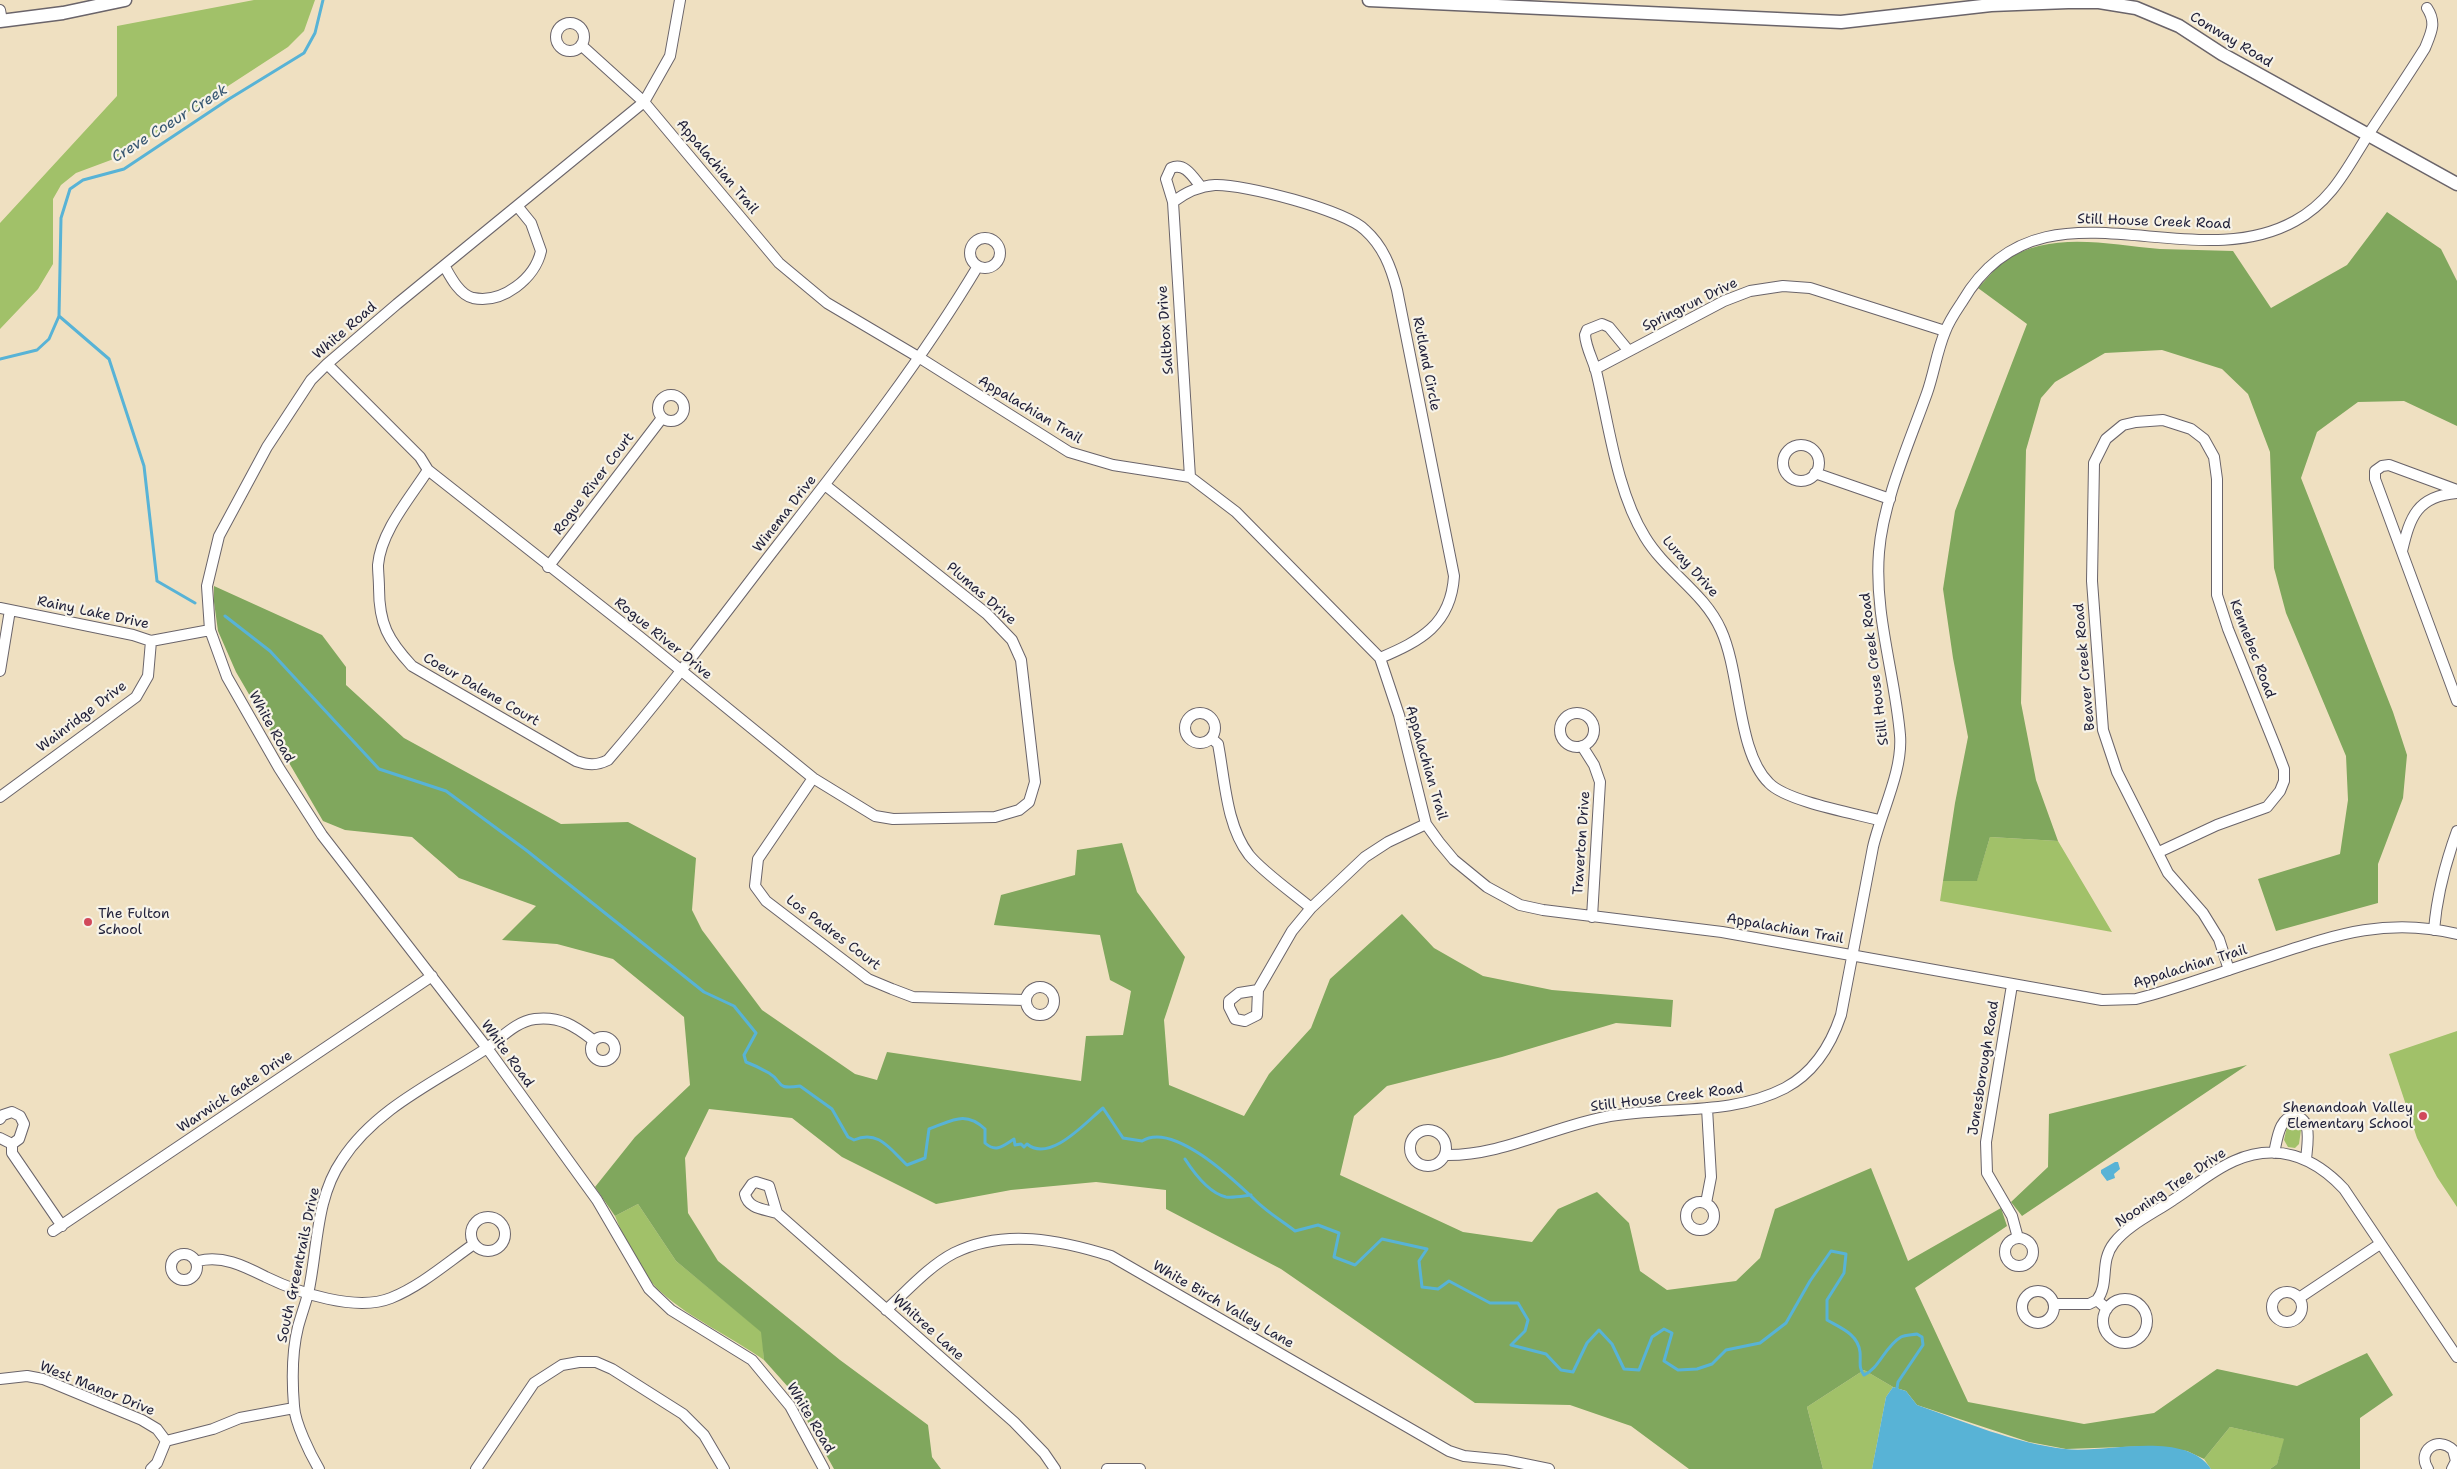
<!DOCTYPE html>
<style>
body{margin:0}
canvas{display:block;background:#efe0c1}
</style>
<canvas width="2457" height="1469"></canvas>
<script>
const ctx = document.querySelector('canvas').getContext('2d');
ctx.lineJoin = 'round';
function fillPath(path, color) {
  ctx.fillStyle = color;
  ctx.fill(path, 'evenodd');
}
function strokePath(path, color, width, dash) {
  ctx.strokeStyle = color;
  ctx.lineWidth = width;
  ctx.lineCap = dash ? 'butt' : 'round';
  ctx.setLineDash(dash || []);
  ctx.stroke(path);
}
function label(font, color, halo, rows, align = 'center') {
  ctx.font = font + ' "Shantell Sans",sans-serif';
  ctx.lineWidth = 4.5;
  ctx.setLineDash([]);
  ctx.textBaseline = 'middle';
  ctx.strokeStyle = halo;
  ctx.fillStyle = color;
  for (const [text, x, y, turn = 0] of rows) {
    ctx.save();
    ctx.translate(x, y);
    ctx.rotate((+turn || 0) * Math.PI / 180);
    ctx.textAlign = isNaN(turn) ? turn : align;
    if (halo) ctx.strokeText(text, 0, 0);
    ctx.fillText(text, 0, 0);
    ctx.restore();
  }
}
fillPath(new Path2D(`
 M254,0H315L304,31L288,47L119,157L76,173L61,185L53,199V264L38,289L0,329V223L117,96V26Z
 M1990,837L2058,841L2112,932L1940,901L1943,881L1977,880Z
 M2457,1031V1207L2437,1177L2417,1138L2389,1054Z
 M2291,1124H2296L2301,1130L2299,1144L2295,1148L2288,1147L2284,1140L2287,1127Z
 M638,1204L676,1261L762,1332L764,1360C730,1336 691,1319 661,1292C639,1272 626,1243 615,1216Z
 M1864,1370L1893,1387L1886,1397L1872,1469H1823L1807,1407Z
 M2230,1427L2285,1439L2277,1464L2270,1469H2211L2204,1459Z`), '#a1c169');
fillPath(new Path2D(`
 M2387,212L2441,249L2457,281V426L2404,401L2358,402L2317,432L2301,478L2393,712L2407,755L2403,798L2378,864V903L2276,931L2258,879L2340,854L2348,800L2346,756L2286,613L2274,568L2270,452L2248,394L2222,369L2162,350L2105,353L2055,382L2041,398L2026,450L2021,703L2036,780L2058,841L1990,837L1977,881H1943L1955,803L1968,737L1953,658L1943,589L1955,511L2027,324L1978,288C1986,280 1995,268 2004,261C2052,230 2108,245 2160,249C2184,250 2209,250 2233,251L2271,308L2347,265Z
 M214,586L322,635L346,667V685L404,738L561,824L628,822L696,858L692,910L702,930L762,1010L855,1074L877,1080L887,1052L1081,1081L1086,1036L1123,1035L1131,991L1110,980L1100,935L994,925L1001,895L1075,875L1077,850L1122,843L1137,892L1185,957L1164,1020L1169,1085L1244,1116L1269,1074L1311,1028L1330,979L1402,914L1434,948L1483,976L1552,990L1673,1000L1671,1027L1616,1023L1502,1057L1387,1086L1354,1116L1340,1175L1463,1232L1532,1242L1558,1209L1597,1192L1629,1223L1640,1271L1667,1290L1736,1281L1760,1258L1775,1209L1871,1168L1908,1261L2001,1208L2007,1226L1915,1288L1968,1402L2084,1424L2154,1413L2217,1369L2297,1386L2367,1353L2393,1395L2360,1418V1469H2270L2277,1464L2284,1439L2230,1427L2204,1459L2187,1451L2151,1446L2066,1449L2029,1442L1917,1405L1906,1391L1893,1387L1864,1370L1807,1407L1823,1469H1689L1631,1426L1570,1405L1475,1403L1281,1269L1166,1209V1190L1096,1182L1011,1190L936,1204L842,1157L792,1118L709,1109L685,1158L688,1213L718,1261L840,1360L928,1425L932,1457L941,1469H834L789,1388L764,1360L761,1332L676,1261L638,1204L615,1216L595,1187L635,1137L690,1085L684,1017L613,959L557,944L502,940L536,906L459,878L412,837L345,830L323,821L236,672L218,631L214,602Z
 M2247,1065L2022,1216L2011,1202L2048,1167L2049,1114Z`), '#80a75d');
fillPath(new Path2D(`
 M2115,1162H2118L2120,1169L2114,1174L2115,1178L2107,1181L2101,1173V1170Z
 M1893,1387L1906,1391L1917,1405C1965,1422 2014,1443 2065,1449C2105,1454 2184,1429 2211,1469H1872L1886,1397Z`), '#58b3d6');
strokePath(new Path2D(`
 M59,316L109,359L144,466L157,581L195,603
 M0,359L37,350L49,339L59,316L61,218L70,189L83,180L124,169L229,99L304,53L315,33L323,0
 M225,616L270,651L379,769L446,791L526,850L704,992L734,1006L756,1033L744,1055L746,1062C754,1065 762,1069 769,1073C784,1082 774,1090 800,1086L832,1109L848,1137L854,1140C878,1129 890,1149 907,1165L925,1158L929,1129C952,1121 965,1110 985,1129V1143C996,1153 1003,1146 1014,1139L1015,1145L1021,1144L1024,1147L1027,1144C1050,1163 1085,1123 1103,1108L1123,1138L1142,1141C1173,1121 1234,1180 1255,1200C1267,1212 1282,1221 1295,1231L1318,1225L1339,1233L1334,1257L1355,1265L1382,1239L1427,1249L1419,1261L1422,1287L1438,1289L1449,1281L1490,1303H1518L1528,1320L1525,1331L1511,1345L1546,1354L1561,1370L1573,1372L1587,1343L1599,1330L1612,1344L1624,1369L1639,1370L1652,1337L1664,1329L1672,1333L1664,1361L1678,1370L1697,1369L1712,1364L1726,1350L1760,1343L1786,1323L1810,1281L1831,1251L1846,1254L1844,1273L1827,1300V1320C1841,1328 1858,1334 1860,1352C1861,1362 1858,1367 1864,1375C1879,1369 1885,1346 1901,1337C1905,1335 1912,1335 1917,1334L1922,1337L1923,1345L1898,1382L1897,1388
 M1185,1159C1194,1173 1209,1193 1226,1197C1233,1198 1243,1196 1251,1195`), '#58b3d6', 3);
const minor = new Path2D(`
 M680,0L670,56L644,102L397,304L327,364L311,380L267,447L219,536L207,586L210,630L227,677L279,768L322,835L487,1048L597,1200L649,1289L671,1310L752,1360L790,1406L824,1469
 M0,10L2,21
 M556 37a14 14 0 1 1 28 0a14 14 0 1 1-28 0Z
 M581,45L644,102L779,263L827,303L920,358L1069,452L1113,465L1190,477L1236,512L1380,658L1399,715L1426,824L1439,842L1454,860L1487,887L1520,905L1543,910L1722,932L2102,1000L2136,999L2151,995C2192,983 2233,968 2274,955C2337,934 2390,917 2457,934
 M1173,202L1166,179L1171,168C1185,162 1193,177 1201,187
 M970 253a15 15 0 1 1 30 0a15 15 0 1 1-30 0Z
 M445,267C451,278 460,295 473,298C503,304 535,278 541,251L531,223L518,207
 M1628,350L1609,327L1602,324L1587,330L1585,335C1586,349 1594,361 1597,375C1609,426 1617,492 1645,537C1666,572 1704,592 1721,630C1741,674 1737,752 1769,783C1786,801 1852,813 1879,820
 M327,364L420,457L428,470L640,637L813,778L875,816L893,819L995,817L1019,810L1029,802L1035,782L1021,660L1012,640L987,614L825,485
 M1595,369L1724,301L1750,291L1783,286L1810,288L1945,331
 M658 408a13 13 0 1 1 26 0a13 13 0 1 1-26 0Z
 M1783 463a18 18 0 1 1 36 0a18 18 0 1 1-36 0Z
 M428,470C410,498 381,531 378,565C378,572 379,580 379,588C379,624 388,640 412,666L576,761C588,765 596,766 608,760C665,694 717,624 770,555C843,461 917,368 978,266
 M1815,473L1890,499
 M1190,477L1173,202C1186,192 1199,186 1215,185C1244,184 1345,210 1365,230C1383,246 1391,267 1397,290L1454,576C1451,625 1420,641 1380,658
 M2457,490L2389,465L2382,466L2375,471V479L2457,701
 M2402,551C2410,517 2417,496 2457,493
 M548,567L662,418
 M0,608L133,635L151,641L210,630
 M0,671L10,610
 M1185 728a15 15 0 1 1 30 0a15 15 0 1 1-30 0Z
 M1560 730a17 17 0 1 1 34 0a17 17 0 1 1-34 0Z
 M1211,738L1218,744C1225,780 1226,825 1249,855C1263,872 1293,893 1311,908
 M1582,746L1594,765L1600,782L1592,917
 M813,778L758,859L755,886L766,901L868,979L892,989L913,997L1025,1000
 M0,797L136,697L148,676L151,641
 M2159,852L2217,825L2267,807L2280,791L2284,781V769L2276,748L2228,629L2217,595V479L2214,457L2204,439L2191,429L2163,420L2136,422L2123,425L2106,439L2094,463L2092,581L2103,730L2117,772L2168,873L2203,913L2219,939L2229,970
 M2434,930C2437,894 2445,864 2457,831
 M2012,985L1986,1142L1987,1173L2012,1216L2018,1238
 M1026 1001a14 14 0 1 1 28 0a14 14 0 1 1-28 0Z
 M1258,990L1239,993L1229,1001V1007L1235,1019L1245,1021L1257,1015L1258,990L1292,931L1311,908L1365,857L1388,842L1426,824
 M591 1049a12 12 0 1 1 24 0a12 12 0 1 1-24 0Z
 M0,1119L3,1115L12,1112L20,1116L24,1124L19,1139L12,1144
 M1410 1148a18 18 0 1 1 36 0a18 18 0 1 1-36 0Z
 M0,1138L12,1144
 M12,1144V1153L62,1226
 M2274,1153C2277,1141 2279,1114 2297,1117C2302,1118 2306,1122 2307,1128C2309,1137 2307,1149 2306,1159
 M1445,1155C1502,1156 1554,1126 1610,1116C1668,1106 1731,1116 1785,1088C1815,1072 1831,1045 1841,1015L1873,847C1881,812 1903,771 1900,735C1895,674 1874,615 1879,552C1883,501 1910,441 1927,393C1934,373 1937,351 1945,332C1949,321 1956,311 1962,302C2040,168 2187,281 2295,221C2332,201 2347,168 2368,135C2387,106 2407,77 2425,48C2431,33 2437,23 2427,8
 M1686 1216a14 14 0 1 1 28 0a14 14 0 1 1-28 0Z
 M1706,1203L1711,1177L1707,1108
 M777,1213L769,1186L756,1182L752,1184L745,1194C748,1209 764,1209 777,1213L1014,1422L1044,1453L1055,1469
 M471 1234a17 17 0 1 1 34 0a17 17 0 1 1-34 0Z
 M53,1231L432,976
 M2005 1252a14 14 0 1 1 28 0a14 14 0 1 1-28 0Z
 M171 1267a13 13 0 1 1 26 0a13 13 0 1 1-26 0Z
 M198,1261C223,1255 244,1266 266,1277C299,1293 356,1312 391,1298C421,1286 448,1262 474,1244
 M2022 1307a16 16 0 1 1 32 0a16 16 0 1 1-32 0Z
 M2272 1307a15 15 0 1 1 30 0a15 15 0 1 1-30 0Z
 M2299,1298L2380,1244
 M2103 1321a22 22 0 1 1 44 0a22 22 0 1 1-44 0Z
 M2054,1304H2089L2097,1300
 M2107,1309L2097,1300C2110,1283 2099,1262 2114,1243C2128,1225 2154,1213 2173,1200C2192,1188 2213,1170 2234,1161C2277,1142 2314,1157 2344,1189L2457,1357
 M886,1310C907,1291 929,1266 954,1253C1004,1228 1060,1240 1111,1256L1449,1451L1464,1456L1505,1460L1549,1469
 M0,1379L27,1376L43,1379L142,1420L157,1429L166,1441L213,1429L240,1418L294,1408
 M151,1469L157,1463L166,1441
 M319,1469C310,1454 295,1423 294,1406C292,1381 292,1351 298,1327C301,1316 305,1305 308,1294C318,1250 315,1199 342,1160C375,1109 435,1082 484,1050C501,1039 514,1022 535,1019C560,1016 575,1026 593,1040
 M476,1469L534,1383L562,1365L579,1362H596L612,1369L683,1414L704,1435L724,1469
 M1107,1469H1140
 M2428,1469C2416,1451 2438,1435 2453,1450L2456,1461L2452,1469`);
const tertiary = new Path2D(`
 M1369,0L1841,22L1991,5L2068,2H2099L2136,8L2179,26L2222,54L2457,184
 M0,21L63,13L125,0`);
strokePath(minor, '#6a646a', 12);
strokePath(tertiary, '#6a646a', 15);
strokePath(minor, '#fff', 10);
strokePath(tertiary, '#fff', 12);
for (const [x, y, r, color] of [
 [88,922,5,"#d1495b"],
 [2423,1116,5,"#d1495b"]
]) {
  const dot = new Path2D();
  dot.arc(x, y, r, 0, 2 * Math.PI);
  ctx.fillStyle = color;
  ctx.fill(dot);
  strokePath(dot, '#f7f3e8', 2);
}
label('14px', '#22223b', '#f7f3e8', [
 ["Conway Road",2231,40,31],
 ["Appalachian Trail",717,167,50],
 ["Still House Creek Road",2154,222,2],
 ["Springrun Drive",1690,305,-26],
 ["Saltbox Drive",1166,330,-94],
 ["White Road",345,331,-41],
 ["Rutland Circle",1426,364,79],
 ["Appalachian Trail",1030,410,31],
 ["Rogue River Court",594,484,-53],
 ["Winema Drive",785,514,-52],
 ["Luray Drive",1690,567,48],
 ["Plumas Drive",981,594,41],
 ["Rainy Lake Drive",93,613,12],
 ["Rogue River Drive",663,639,39],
 ["Kennebec Road",2252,649,69],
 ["Beaver Creek Road",2085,667,-95],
 ["Still House Creek Road",1875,669,-97],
 ["Coeur Dalene Court",481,690,30],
 ["Wainridge Drive",82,717,-37],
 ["White Road",271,727,61],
 ["Appalachian Trail",1426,763,74],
 ["Traverton Drive",1582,843,-86],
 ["Appalachian Trail",1785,929,10],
 ["Los Padres Court",833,933,37],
 ["Appalachian Trail",2190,967,-17],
 ["White Road",507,1054,54],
 ["Jonesborough Road",1984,1068,-81],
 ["Warwick Gate Drive",235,1092,-34],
 ["Still House Creek Road",1667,1098,-7],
 ["Nooning Tree Drive",2171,1188,-34],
 ["South Greentrails Drive",299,1265,-78],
 ["White Birch Valley Lane",1223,1305,30],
 ["Whitree Lane",928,1328,42],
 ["West Manor Drive",97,1389,22],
 ["White Road",810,1418,59]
]);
label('14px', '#22223b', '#f7f3e8', [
 ["The Fulton",98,914],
 ["School",98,930],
 ["Shenandoah Valley",2413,1108,"right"],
 ["Elementary School",2413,1124,"right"]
], 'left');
label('italic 15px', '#355571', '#f7f3e8', [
 ["Creve Coeur Creek",170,124,-32]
]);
</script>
